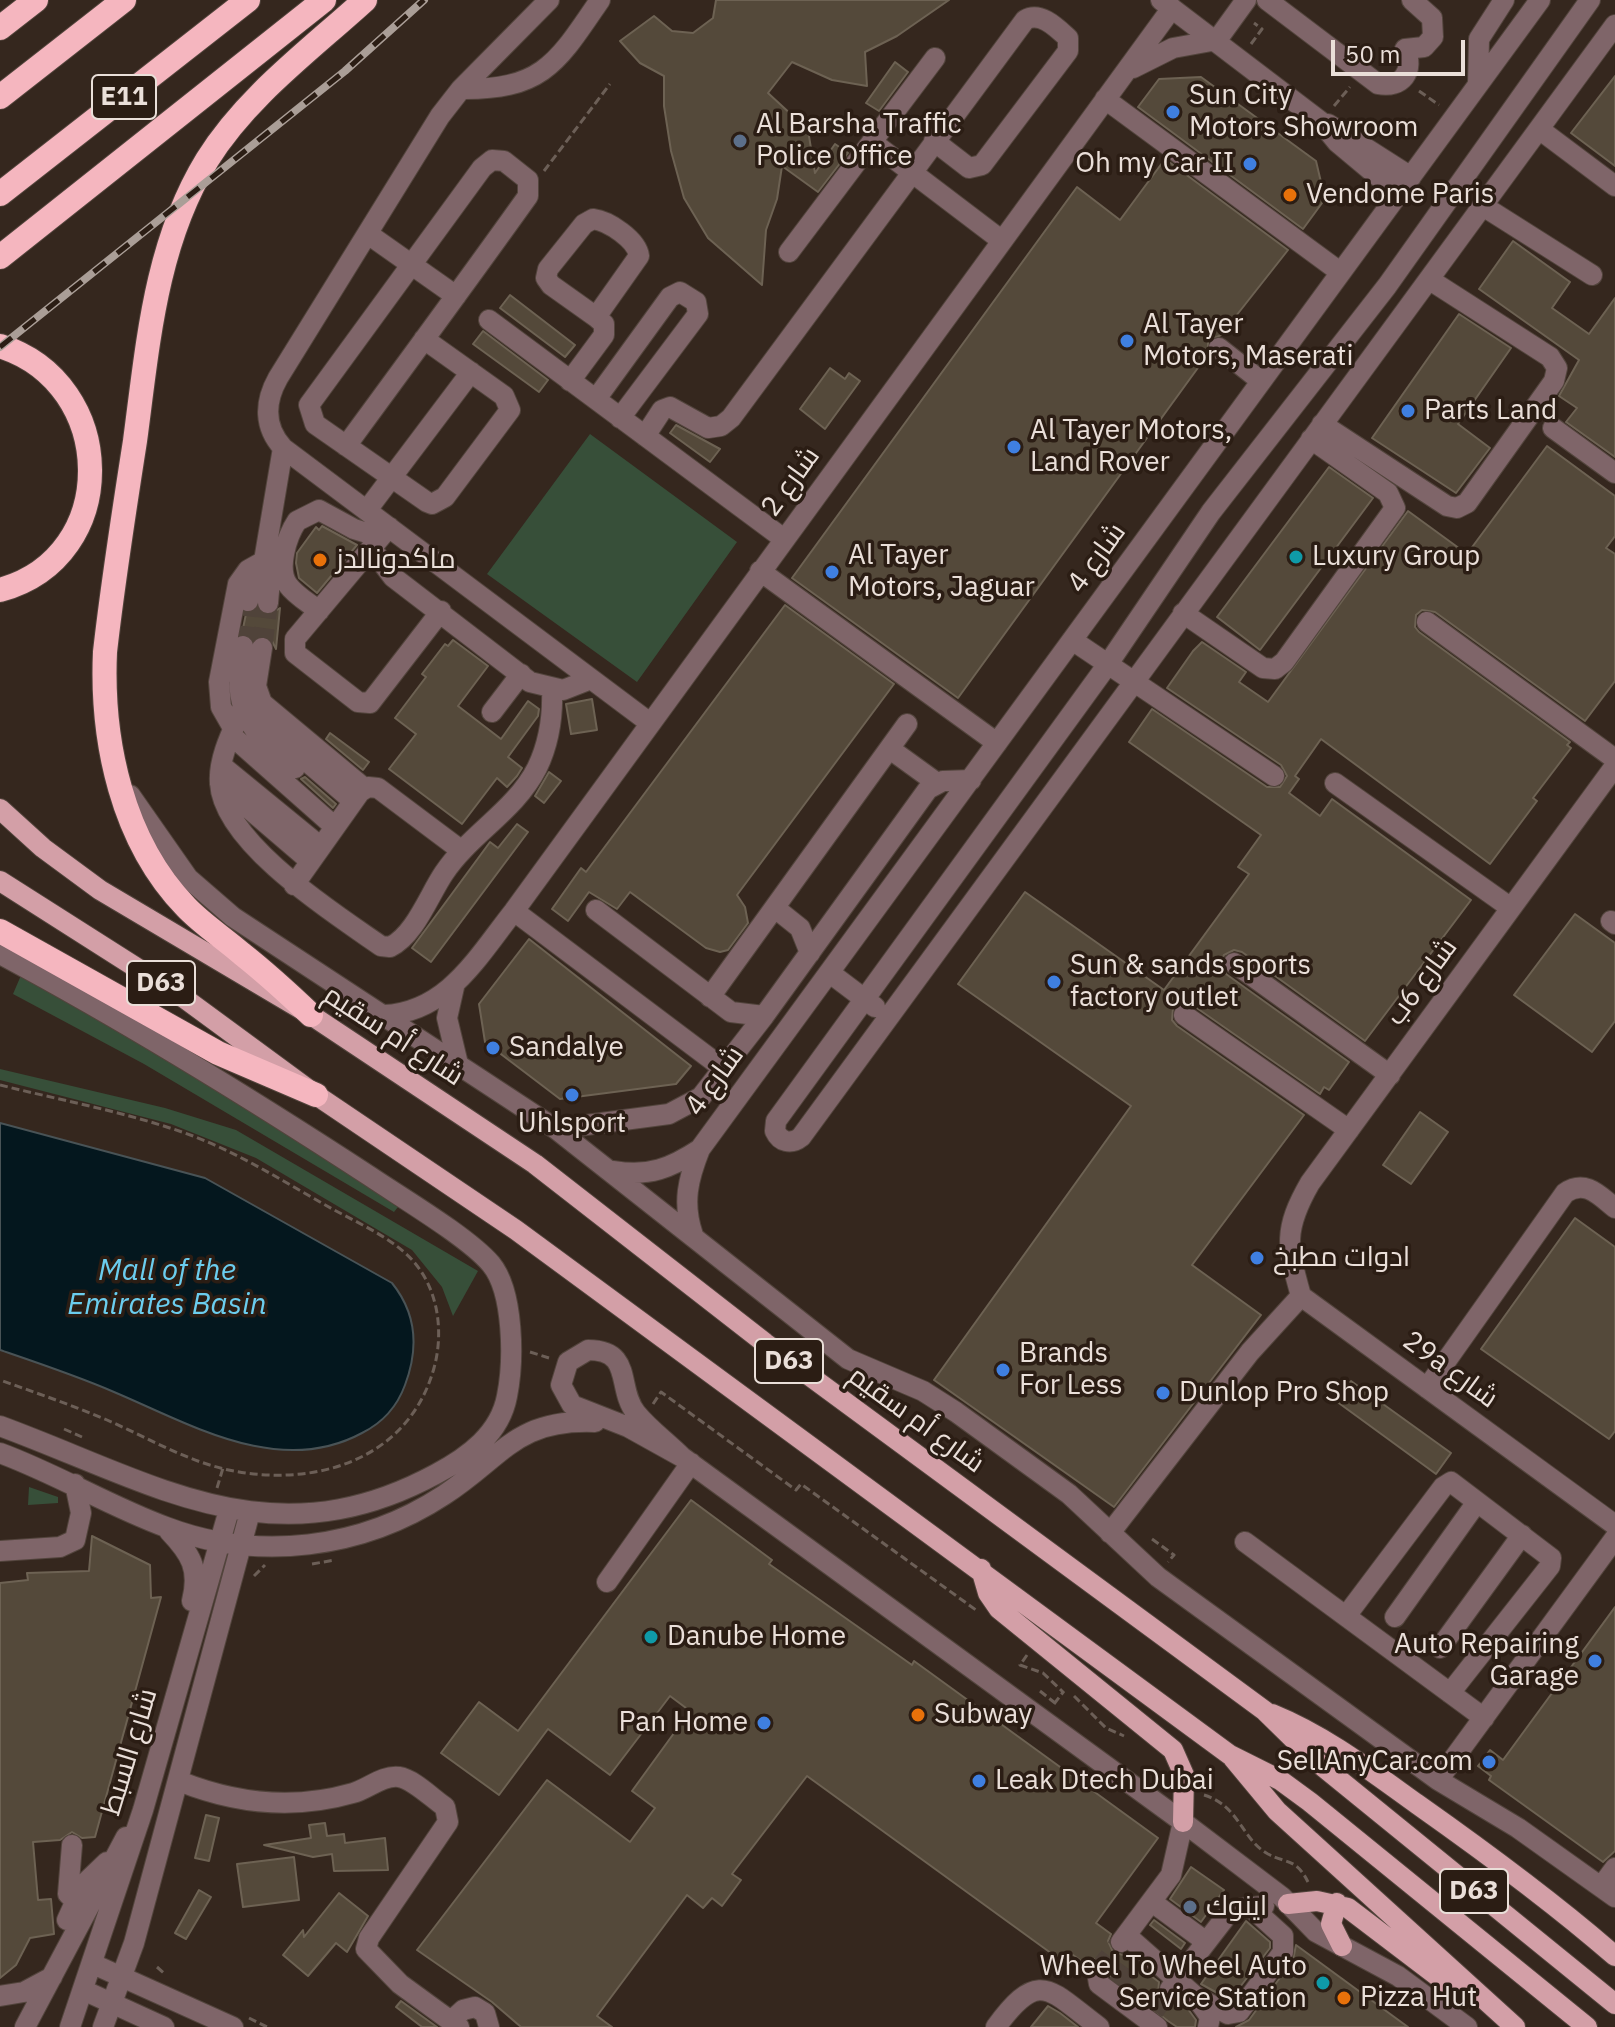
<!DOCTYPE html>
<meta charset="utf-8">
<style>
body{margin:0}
#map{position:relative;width:1615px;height:2027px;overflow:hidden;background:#35271e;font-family:"IBM Plex Sans",sans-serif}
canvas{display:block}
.scale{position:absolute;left:1331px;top:40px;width:134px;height:36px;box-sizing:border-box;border:4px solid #eadfd9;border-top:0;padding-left:10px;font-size:24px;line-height:28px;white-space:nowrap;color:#eadfd9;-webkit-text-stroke:6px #2b1d14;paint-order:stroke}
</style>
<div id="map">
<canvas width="1615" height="2027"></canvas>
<div class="scale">50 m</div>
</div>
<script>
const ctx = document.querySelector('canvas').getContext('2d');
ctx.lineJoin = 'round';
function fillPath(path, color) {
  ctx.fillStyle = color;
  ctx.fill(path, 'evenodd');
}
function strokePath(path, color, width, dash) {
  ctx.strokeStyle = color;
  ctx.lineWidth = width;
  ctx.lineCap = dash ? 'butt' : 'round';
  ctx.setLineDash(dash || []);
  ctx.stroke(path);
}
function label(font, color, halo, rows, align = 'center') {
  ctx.font = font + ' "IBM Plex Sans",Cairo,sans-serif';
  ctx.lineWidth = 7;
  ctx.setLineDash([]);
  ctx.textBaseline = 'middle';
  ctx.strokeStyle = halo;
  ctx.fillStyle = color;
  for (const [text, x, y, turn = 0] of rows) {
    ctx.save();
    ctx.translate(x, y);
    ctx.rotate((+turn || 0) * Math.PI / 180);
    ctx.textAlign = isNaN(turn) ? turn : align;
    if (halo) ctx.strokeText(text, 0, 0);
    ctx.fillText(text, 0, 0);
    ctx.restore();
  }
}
fillPath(new Path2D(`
 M590,434L737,542L637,682L487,574Z
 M22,973L272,1123L398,1207L394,1212L144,1064L13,994Z
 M0,1069L165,1108L236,1130L478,1271L453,1316L442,1287L412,1250L256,1158L171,1124L0,1080Z
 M29,1487L58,1497V1503L28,1505Z`), '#374f39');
const water = new Path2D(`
 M0,1123L205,1178L392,1283C417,1314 419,1348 405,1385C397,1407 382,1423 362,1433C279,1478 190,1424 114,1392C77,1376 38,1363 0,1350Z`);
fillPath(water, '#04171e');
strokePath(water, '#495356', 2);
const building = new Path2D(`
 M716,0H949L897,36L865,52L867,86L832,80L792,62L768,93L808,130L815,173L835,144L848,153L818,192L782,166L777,199L766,230L762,285L708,238L684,198L671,151L664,106V76L640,63L620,41L654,16L672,31L693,33L713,18Z
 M895,62L908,72L879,111L866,103Z
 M1615,76V166L1571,133Z
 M1201,77L1316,161L1325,199L1303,229L1138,107L1159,79Z
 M1165,159L1288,250L1221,335L1208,341V354L958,698L792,578L1077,187L1120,220Z
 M1513,241L1570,282L1552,308L1589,334L1615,298V457L1566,422L1577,408L1559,396L1579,360L1479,289Z
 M510,295L575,345L565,357L500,308Z
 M1459,314L1511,348L1458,424L1490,448L1456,493L1372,438Z
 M483,331L548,380L539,392L473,344Z
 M830,368L845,379L849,373L860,381L825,429L800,409Z
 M676,425L720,449L710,462L670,433Z
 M1547,446L1615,496V536L1606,548L1615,554V681L1585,721L1435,612L1422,610L1416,615L1415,627L1419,632L1570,742L1567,745L1571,748L1533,798L1537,801L1490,864L1321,739L1295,776L1299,779L1289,793L1320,816L1332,799L1471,900L1365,1041L1242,952L1234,950L1224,955L1221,962L1226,974L1349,1062L1329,1090L1324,1087L1320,1094L1191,1004L1179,1003L1173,1008L1172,1020L1177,1026L1304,1115L1192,1265L1261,1315L1114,1507L934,1380L1131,1106L958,984L1025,892L1164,990L1249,874L1238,867L1261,835L1129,742L1152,709L1267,787H1280L1287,776L1281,765L1167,688L1193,651L1202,642L1246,672L1239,682L1268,702L1408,511L1467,554Z
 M1329,467L1373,498L1260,650L1217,617Z
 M322,526L357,545L317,593L299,578L296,563L297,553L316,527L319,530Z
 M785,605L894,684L737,895L745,907L748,923L728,950L720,952L706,948L630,892L617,909L589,892L568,921L552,909L581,868L586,872Z
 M280,608L276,649L270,637L253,639L242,633L246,614L257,610L268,616Z
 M453,640L488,666L458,706L501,739L528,701L539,709L538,716L508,757L522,768L517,776L507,787L497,778L462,824L389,769L416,734L395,718L426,677L422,674L445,644L448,646Z
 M592,699L597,730L571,734L566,704Z
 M330,733L369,762L363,770L326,739Z
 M549,772L561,781L544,803L535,796Z
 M305,777L336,804L333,808L301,779Z
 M517,824L528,832L431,962L412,948L490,842L498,848Z
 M1575,914L1615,943V1021L1592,1052L1514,995Z
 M529,939L691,1066L676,1084L560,1099L485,1042L479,1004Z
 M1420,1112L1448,1132L1411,1184L1383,1165Z
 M1575,1218L1615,1247V1431L1609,1439L1481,1349Z
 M1351,1381L1451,1453L1436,1474L1336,1401Z
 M691,1500L772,1560L769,1564L912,1665L914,1661L1158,1838L1096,1923L1111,1934L1108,1941L1113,1952L1123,1955L1159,1982L1158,1993L1162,1999L1169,2002L1178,1999L1185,2005L1196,2020L1195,2027H1177L1168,2021L1111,1977L1102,1960L1094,1959L1087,1965L1073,1955L1066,1964L807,1776L732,1874L741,1880L722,1906L712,1898L703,1908L687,1895L597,2016L612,2027H521L492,2002L417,1950L547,1780L630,1842L655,1808L632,1791L690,1711L670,1696L610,1775L548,1729L499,1795L441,1753L479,1702L518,1731Z
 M92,1536L150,1565L151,1598L161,1597L95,1837L82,1838L72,1832L60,1840L33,1842L38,1900L51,1899L54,1934L30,1938L16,1965L0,1978V1583L28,1580L27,1573L89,1571Z
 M1615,1607V1851L1603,1862L1489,1780L1491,1776L1478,1766L1490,1750L1503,1760Z
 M206,1815L219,1818L209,1861L195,1858Z
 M325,1823L327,1836L344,1834L345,1843L385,1838L388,1870L334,1871L332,1854L313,1857L264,1845L311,1838L309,1825Z
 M294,1857L299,1900L243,1907L237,1864Z
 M1191,1867L1224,1890L1201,1922L1170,1899Z
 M199,1890L211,1897L186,1939L175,1933Z
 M339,1893L368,1916L347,1952L336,1943L308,1976L283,1955L303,1930L304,1937Z
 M1154,1920L1185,1943L1181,1949L1150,1925Z
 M1246,1921L1270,1942V1948L1230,2000L1201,1984Z
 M1296,1945L1408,2027H1236L1249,2020L1293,1960Z
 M401,2001L437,2027H422L396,2007Z
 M1048,2006L1060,2013L1078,2027H1031Z`);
fillPath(building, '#54493a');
strokePath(building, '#6d6253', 2);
strokePath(new Path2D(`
 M243,646L248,601
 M262,648L268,603
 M1097,1972L1121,1942
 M1117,1985L1133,1962
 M1154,2011L1170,1989`), '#50433a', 20, [20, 10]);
const minor = new Path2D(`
 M549,0L461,89L440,116L278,378C264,403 264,427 283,448L650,723
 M1161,0L1320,121L1337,142L1398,193
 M1267,0L1378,84C1402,89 1415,71 1405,49L1424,47L1433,37L1432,18L1412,0
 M1590,0L1387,286L1211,512L1108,664L776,1121L775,1131C780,1142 791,1145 801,1137L1615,25
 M1133,68L1173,48L1217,40L1246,0
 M1478,84L1479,39L1504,0
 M461,89C543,90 557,63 600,0
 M1105,99L1340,272
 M1328,124L1411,177
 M1539,129L1615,186
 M872,142L1001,240
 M1483,206L1592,275
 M368,234L456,296
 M789,252L935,58
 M489,320L784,539
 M1219,348L1261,381
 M570,381L604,335V324L596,317L639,256C637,240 609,221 593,219L584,224L548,269L546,278L551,285L596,317
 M596,399L670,297L680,292L696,302L698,314L620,418
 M1322,424L1447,506L1457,508L1467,503L1554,381L1557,368L1550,357L1430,280
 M1553,428L1615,473
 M645,436L662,410L670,407L708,428L721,426L731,418L1025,20C1040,11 1056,27 1068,38V51L982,165L969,168L934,141
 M346,446C407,363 468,280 528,196V180L504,161L492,160L482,168L309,405L315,424L427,502L432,504L445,497L510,410L504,396L424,339
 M367,510L471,372
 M389,527L295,639V653L358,702L370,703L441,611
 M371,548L393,577L530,682L563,690L591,679
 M264,561L270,580L268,603
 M760,571L997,743
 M248,601L254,579L264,561L283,448
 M319,611C309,603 295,595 288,585C276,569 287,536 297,521L319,510L354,529L380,537
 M1183,613L1263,668L1275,669L1284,662L1395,508L1388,493L1311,439
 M1427,622L1615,759
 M1072,640L1274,776
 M243,646C231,708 248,731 295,768
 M262,648L256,686L262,703L364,788
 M492,712L521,674
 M233,728L221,707L219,682L238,584L248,570L264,561
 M231,735L335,827
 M890,749L937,783
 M222,766L321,847
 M1615,766L1310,1183C1283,1230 1287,1246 1301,1296L1615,1525
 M1335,783L1511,908
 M220,784L310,861
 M130,795L188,878L233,917L556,1129L848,1359L923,1391L956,1412L1069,1494L1158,1577L1438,1780L1518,1828L1615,1897
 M353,801L243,707C233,730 218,758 220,783C223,843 335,914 381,946L390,947C415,935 429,895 444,873C470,834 515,811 537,768C549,743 553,718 552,690
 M294,885L360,792L368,787L378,788L462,851
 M775,908L800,928L810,953
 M596,910L731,1012L764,1016
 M514,911L724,1069
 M1611,921L1615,924
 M0,954C127,1022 250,1098 371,1177C402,1198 468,1237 491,1264C514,1292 514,1361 507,1396C500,1434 468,1457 436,1474C271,1563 155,1483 0,1426
 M1234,963L1390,1075
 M830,973L875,1007
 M454,987L447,1018L458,1064
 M710,997L907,724
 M384,1015C448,1012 478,956 514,911L1172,8
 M1184,1015L1349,1130
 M556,1129L669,1114L701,1097L764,1016L928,789L943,781L971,780
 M614,1171C649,1177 671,1168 700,1149
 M693,1235C682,1203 688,1179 700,1149L1540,0
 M1427,1388L1565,1193C1585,1179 1599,1195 1615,1208
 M0,1453C57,1474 109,1506 166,1527C258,1562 362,1549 444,1495C504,1456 515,1419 595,1422
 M682,1457L628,1427L572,1405L561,1385L568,1362L588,1350C634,1350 616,1388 636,1413C649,1429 667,1442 682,1457L1183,1822L1282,1897L1316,1932L1398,1976L1467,2027
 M169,1531C191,1554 200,1569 192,1601
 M1110,1533L1250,1352L1301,1296
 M1245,1542L1484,1718
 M0,1551L60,1547L75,1540L81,1513L75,1484
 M607,1582L691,1463
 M1346,1616L1443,1487L1451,1482L1551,1558L1550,1566L1450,1693
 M1395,1617L1477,1502
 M1440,1648L1522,1535
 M1438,1780L1615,1538
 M179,1781C236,1804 294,1810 353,1793C368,1789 382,1775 399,1777C413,1779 432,1798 445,1807L448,1822L369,1938L366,1949L400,1984L459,2027
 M72,1845L68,1894L76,1902
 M1601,1887L1615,1868
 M1152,1902L1205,1941
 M67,1920L83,1885L107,1862
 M1126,1935L1195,1996L1210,2017L1208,2027
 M1121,1942L1171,1875L1183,1822
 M93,1964L233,2027
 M1097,1972L1099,1984L1157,2027
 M1170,1989L1228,1914L1242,1908L1264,1906
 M83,1990L164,2027
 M0,1996L24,1992L52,1977
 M1195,1996L1228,2014L1239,2012L1283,1952V1936L1251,1907
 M451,2021L463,2010L475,2007L485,2013L489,2027
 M25,2027L126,1837
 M70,2027L143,1810L229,1510
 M103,2027L134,1943L250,1512
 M996,2027C1040,1967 1049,1990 1099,2027`);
const major = new Path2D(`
 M0,809L43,848L100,890L311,1015L535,1164L765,1343L1265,1711L1316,1761L1615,2004
 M0,881L184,998L316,1095L516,1230L1230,1755L1280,1780L1310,1802L1587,2027
 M981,1569L988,1593L999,1609L1173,1750L1184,1775L1183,1822
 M1272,1714C1326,1736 1371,1771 1417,1804C1485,1852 1552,1901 1615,1956
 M1233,1758L1277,1811L1515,2027
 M1337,1903L1331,1924L1342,1946
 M1288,1904L1317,1901L1348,1908L1465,1997`);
const highway = new Path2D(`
 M0,28L36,0
 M0,97L124,0
 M0,194L248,0
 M0,257L324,0
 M0,346C118,383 122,557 0,590
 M0,931L218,1053L316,1095
 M311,1015C289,994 266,973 242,954C224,938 203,925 186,907C122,841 101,741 105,652C113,581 124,511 135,441C148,344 155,245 207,160C246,97 310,50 365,0`);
strokePath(minor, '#52443c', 22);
strokePath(major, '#52443c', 22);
strokePath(highway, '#52443c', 26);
strokePath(new Path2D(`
 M1251,44L1262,29L1254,23
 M1419,91L1439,105
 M1334,106L1350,87
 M544,171L610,84
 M0,1085C64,1101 131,1113 193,1136C240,1154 283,1181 327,1206C352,1220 382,1233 404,1252C437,1280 445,1328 434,1368C408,1462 311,1489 224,1469C183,1459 146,1437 107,1420C72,1405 36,1393 0,1380
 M530,1352L549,1358
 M653,1404L661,1392L796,1490L801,1484L976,1610
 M64,1429L82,1437
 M217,1488L223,1468
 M1152,1539L1174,1555L1168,1562
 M312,1564L335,1560
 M254,1576L265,1565
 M1027,1655L1020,1665L1043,1673L1063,1692
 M1040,1691L1055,1703
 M1074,1696L1106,1728L1124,1736
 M1054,1704L1064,1691
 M1204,1795C1240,1806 1241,1839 1268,1854C1287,1864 1296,1858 1308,1882
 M157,1967L165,1974
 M249,2018L267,2027`), '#6c5f57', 3, [8, 4]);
strokePath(minor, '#7f6569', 20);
strokePath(major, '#d39fa7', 20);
strokePath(highway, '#f5b6bf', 24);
const rail = new Path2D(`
 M0,347L345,71L424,0`);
strokePath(rail, '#aa9e97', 8);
strokePath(rail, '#2b1d14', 5, [15]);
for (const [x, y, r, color] of [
 [1173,112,8,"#3f7fe0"],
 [740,141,8,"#5c6f8a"],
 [1250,164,8,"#3f7fe0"],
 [1290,195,8,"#e8710a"],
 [1127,341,8,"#3f7fe0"],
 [1408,411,8,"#3f7fe0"],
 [1014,447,8,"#3f7fe0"],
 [1296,557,8,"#0f9aa8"],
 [320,560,8,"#e8710a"],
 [832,572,8,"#3f7fe0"],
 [1054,982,8,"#3f7fe0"],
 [493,1048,8,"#3f7fe0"],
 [572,1095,8,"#3f7fe0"],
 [1257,1258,8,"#3f7fe0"],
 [1003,1370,8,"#3f7fe0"],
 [1163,1393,8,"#3f7fe0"],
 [651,1637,8,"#0f9aa8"],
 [1595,1661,8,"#3f7fe0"],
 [918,1715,8,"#e8710a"],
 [764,1723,8,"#3f7fe0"],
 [1489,1762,8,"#3f7fe0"],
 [979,1781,8,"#3f7fe0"],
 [1190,1907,8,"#5c6f8a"],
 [1323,1983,8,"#0f9aa8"],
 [1344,1998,8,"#e8710a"]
]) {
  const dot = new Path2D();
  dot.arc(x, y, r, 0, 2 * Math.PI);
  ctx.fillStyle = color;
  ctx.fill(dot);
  strokePath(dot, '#2b1d14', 3);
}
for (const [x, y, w] of [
 [124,97,64],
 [161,983,68],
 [789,1361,68],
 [1474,1891,68]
]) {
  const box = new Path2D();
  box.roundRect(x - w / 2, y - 22, w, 44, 6);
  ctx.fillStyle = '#2b1d14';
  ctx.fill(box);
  strokePath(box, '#eadfd9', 2);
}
label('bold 26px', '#eadfd9', null, [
 ["E11",124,97],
 ["D63",161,983],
 ["D63",789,1361],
 ["D63",1474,1891]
]);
label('28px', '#eadfd9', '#2b1d14', [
 ["Sun City",1189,96],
 ["Motors Showroom",1189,128],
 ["Al Barsha Traffic",756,125],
 ["Police Office",756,157],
 ["Oh my Car II",1234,164,"right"],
 ["Vendome Paris",1306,195],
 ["Al Tayer",1143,325],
 ["Motors, Maserati",1143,357],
 ["Parts Land",1424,411],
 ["Al Tayer Motors,",1030,431],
 ["Land Rover",1030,463],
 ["Al Tayer",848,556],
 ["Motors, Jaguar",848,588],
 ["Luxury Group",1312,557],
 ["ماكدونالدز",336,560],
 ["Sun & sands sports",1070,966],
 ["factory outlet",1070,998],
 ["Sandalye",509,1048],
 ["Uhlsport",572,1124,"center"],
 ["ادوات مطبخ",1273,1258],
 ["Brands",1019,1354],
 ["For Less",1019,1386],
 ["Dunlop Pro Shop",1179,1393],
 ["Danube Home",667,1637],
 ["Auto Repairing",1579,1645,"right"],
 ["Garage",1579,1677,"right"],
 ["Subway",934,1715],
 ["Pan Home",748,1723,"right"],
 ["SellAnyCar.com",1473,1762,"right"],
 ["Leak Dtech Dubai",995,1781],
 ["اينوك",1206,1907],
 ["Wheel To Wheel Auto",1307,1967,"right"],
 ["Service Station",1307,1999,"right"],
 ["Pizza Hut",1360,1998]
], 'left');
label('28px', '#eadfd9', '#2b1d14', [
 ["شارع 2",791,482,-54],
 ["شارع 4",1097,558,-54],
 ["شارع 6ب",1422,982,-54],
 ["شارع أم سقيم",393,1036,33],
 ["شارع 4",715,1081,-54],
 ["29a شارع",1450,1370,36],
 ["شارع أم سقيم",916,1420,36],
 ["شارع السبط",130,1752,-73]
]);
label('italic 30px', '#6bcdee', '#2b1d14', [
 ["Mall of the",167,1271],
 ["Emirates Basin",167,1305]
]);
</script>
